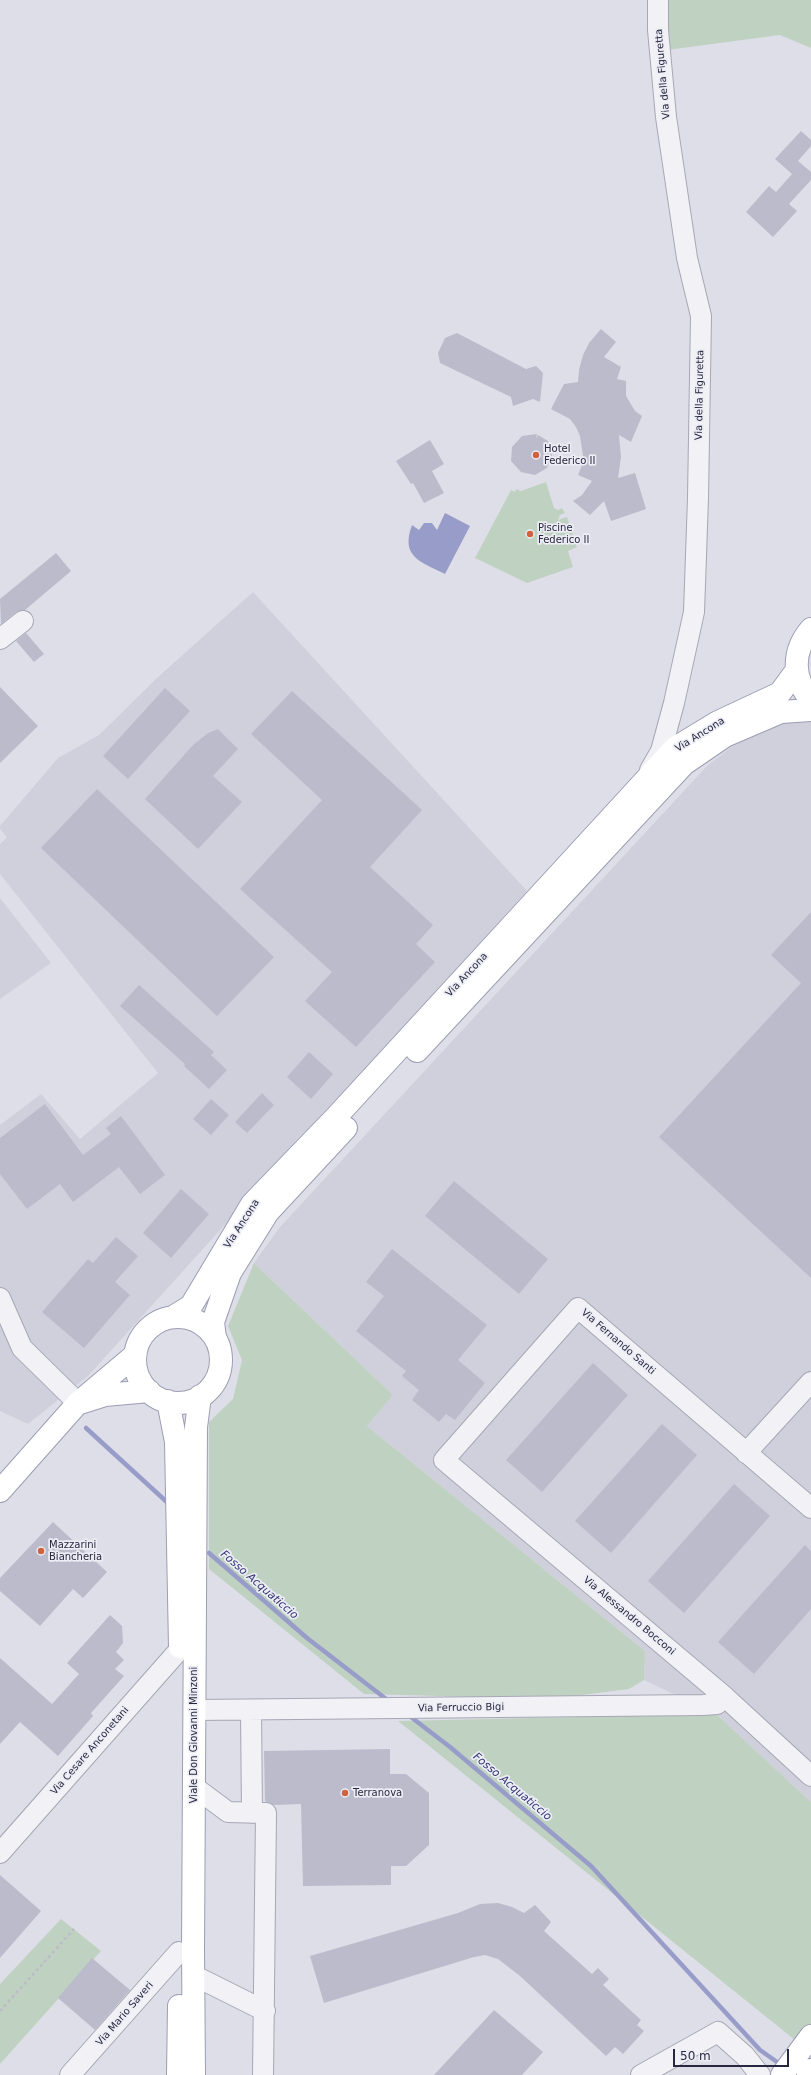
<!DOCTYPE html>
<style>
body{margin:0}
#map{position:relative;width:811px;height:2075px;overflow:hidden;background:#dedee8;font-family:"DejaVu Sans",sans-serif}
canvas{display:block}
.scale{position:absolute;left:673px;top:2049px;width:116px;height:18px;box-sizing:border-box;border:2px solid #27273f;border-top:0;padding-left:5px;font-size:12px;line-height:14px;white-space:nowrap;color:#27273f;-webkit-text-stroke:3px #ededf5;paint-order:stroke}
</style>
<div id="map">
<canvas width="811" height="2075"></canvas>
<div class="scale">50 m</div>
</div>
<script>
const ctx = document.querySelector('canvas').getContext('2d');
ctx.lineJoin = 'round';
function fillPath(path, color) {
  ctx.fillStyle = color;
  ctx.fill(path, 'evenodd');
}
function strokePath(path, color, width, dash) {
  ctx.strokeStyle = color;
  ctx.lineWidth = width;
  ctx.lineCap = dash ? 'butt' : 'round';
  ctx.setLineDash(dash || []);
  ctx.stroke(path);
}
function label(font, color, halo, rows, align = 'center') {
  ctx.font = font + ' "DejaVu Sans",sans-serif';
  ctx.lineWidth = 3.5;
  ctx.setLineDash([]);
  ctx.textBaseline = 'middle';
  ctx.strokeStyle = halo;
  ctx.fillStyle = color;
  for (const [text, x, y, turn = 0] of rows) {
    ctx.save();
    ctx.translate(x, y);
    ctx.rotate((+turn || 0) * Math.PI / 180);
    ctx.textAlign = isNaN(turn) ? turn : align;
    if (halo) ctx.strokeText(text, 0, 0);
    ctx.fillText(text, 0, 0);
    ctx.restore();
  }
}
fillPath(new Path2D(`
 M253,592L527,891L88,1376L28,1424L0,1411V1125L41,1094L80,1139L158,1073L0,874V844L7,837L0,829V826L58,758L99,735L158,677Z
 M811,685V1802L716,1714L644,1680L645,1651L367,1426L393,1395L254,1263L280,1227L707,766Z
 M0,898L51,963L0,999Z`), '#d0d0dd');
fillPath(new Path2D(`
 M663,0H811V48L780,35L667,50Z
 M546,482L554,508L558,510L562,508L565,513L560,515L558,520L567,517L577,547L568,551L573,567L527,583L475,558L511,490L515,492L516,489L521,491Z
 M254,1263L393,1395L367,1426L645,1651L644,1680L629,1689L551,1699L364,1694L209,1569V1422L233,1399L242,1360L228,1326Z
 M716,1714L811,1802V2030L800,2044L398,1721Z
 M61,1919L101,1951L0,2064V1984Z`), '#bfd2c1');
fillPath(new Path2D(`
 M445,513L470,526L445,574C421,562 400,557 412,525L419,530L424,523H432L437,530Z`), '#989cc9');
strokePath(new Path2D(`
 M86,1428L169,1504
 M209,1553L307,1638L390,1702
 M407,1714L450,1747L591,1866L760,2050L777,2062`), '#989cc9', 4.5);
fillPath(new Path2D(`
 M801,131L811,140V146L798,161L811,172V180L789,204L797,211L773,237L746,212L769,186L776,192L792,174L775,159Z
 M601,329L616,342L604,357L621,367L617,379L626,381V396L635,411L642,416L631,442L619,435L621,457L618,478L635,473L646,509L611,521L604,501L590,515L573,501L582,495L592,481L578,475L582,465L583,456L580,436L576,427L570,419L551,409L564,384L578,382L579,370L583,355L589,343Z
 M457,333L526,369L536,366L543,373L540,402L533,399L513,406L511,397L440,363L438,353L445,338Z
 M537,434L536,439L538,435L548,441L552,455L547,468L535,475L521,472L511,461L512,447L522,436Z
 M430,440L444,464L432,471L444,493L424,503L413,483L411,484L396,461Z
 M56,553L71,571L25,610L16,612L1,624L0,599Z
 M26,633L44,654L34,662L16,641Z
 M0,687L38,726L0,763Z
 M165,688L190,711L128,779L103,756Z
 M292,691L422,810L370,867L433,925L416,944L435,962L356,1047L305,1001L332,972L240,889L322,800L251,734Z
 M218,729L238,749L213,776L242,802L198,849L145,799L193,745L208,733Z
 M97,789L274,957L217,1016L41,848Z
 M811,912V1278L659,1137L801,983L771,955Z
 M139,985L214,1052L211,1055L227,1070L209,1089L184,1066L185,1064L120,1006Z
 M309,1052L333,1074L311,1099L287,1077Z
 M262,1093L274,1105L247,1133L235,1122Z
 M211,1099L229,1115L211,1135L193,1119Z
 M45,1104L83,1155L111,1134L106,1128L121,1116L165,1175L140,1194L119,1167L73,1202L60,1184L27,1209L0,1174V1138Z
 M454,1181L548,1259L519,1294L425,1216Z
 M181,1189L209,1214L171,1258L143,1233Z
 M116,1237L138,1256L115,1282L130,1295L84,1348L42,1312L88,1259L93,1263Z
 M392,1249L487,1325L458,1360L485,1383L455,1420L446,1414L439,1422L412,1400L419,1390L402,1376L406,1371L356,1331L384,1296L366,1282Z
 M593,1363L628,1395L542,1492L506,1460Z
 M662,1424L697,1455L611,1553L575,1521Z
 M734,1484L770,1516L684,1613L648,1581Z
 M53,1522L107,1572L83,1598L73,1589L40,1626L0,1591V1578Z
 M805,1545L811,1551V1609L754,1674L718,1642Z
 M110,1615L122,1626L123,1643L116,1652L124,1660L115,1669L124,1676L91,1713L93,1716L58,1756L20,1722L0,1744V1658L52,1704L79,1674L67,1663Z
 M390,1749V1774H406L429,1793V1845L406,1866H391V1885L303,1886L301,1804L274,1805L265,1801L264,1751Z
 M0,1875L41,1911L0,1958Z
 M498,1903L512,1907L524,1913L535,1905L551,1922L544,1931L592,1974L598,1968L609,1979L603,1985L641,2020L637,2025L644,2031L623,2054L615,2047L606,2056L520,1976L498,1959L485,1955L474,1957L324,2003L310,1956L458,1913L480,1904Z
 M92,1958L130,1990L95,2030L58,1998Z
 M494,2010L543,2052L522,2075H434Z`), '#bbbbcb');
const minor = new Path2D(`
 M0,639L23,621
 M650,770L661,751L674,703L694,612L698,498L701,316L687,258L666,117L658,30V0
 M0,1298L22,1348L78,1403
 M746,1453L811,1382
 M811,1508L578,1308L444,1460L725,1697L811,1776
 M194,1710L703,1705L717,1704L725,1697
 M251,1711L252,1813
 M193,1786L228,1812L266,1813L263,2075
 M0,1853L180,1649
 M193,1975L265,2011
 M70,2075L179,1952
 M641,2075L718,2032L745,2056L760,2075`);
const major = new Path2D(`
 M811,629C792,651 792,678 811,700
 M417,1051L684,764L725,736L781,712L811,710
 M173,1317L191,1306L252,1204L336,1117L675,748L718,722L780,693L796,671
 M135 1360a43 43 0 1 1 86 0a43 43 0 1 1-86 0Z
 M215,1338L213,1322L230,1273L268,1212L346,1128
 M168,1401L176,1442L180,1647
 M83,1402L105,1395L149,1391
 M0,1491L78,1403L135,1355
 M178,2075L179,2006
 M194,2075L193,1949L196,1427L200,1396
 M782,2075L811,2036
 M808,2075L811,2070`);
strokePath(minor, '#a7a7b5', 22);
strokePath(major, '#9d9db4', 24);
strokePath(new Path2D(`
 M0,2011L74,1929`), '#bcbcc6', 2.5, [3, 3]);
strokePath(minor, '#f1f1f6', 20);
strokePath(major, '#fff', 22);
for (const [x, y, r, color] of [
 [536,455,4,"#d0623f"],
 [530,534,4,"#d0623f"],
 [41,1551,4,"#d0623f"],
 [345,1793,4,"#d0623f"]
]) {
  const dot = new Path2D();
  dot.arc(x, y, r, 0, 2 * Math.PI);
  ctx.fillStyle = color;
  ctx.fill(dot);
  strokePath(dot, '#ededf5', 1.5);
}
label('10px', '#27273f', '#ededf5', [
 ["Via della Figuretta",663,74,-95],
 ["Via della Figuretta",700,395,-89],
 ["Via Ancona",700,735,-32],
 ["Via Ancona",467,975,-47],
 ["Via Ancona",242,1224,-57],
 ["Via Fernando Santi",618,1342,41],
 ["Via Alessandro Bocconi",629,1616,40],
 ["Via Ferruccio Bigi",461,1708,-1],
 ["Viale Don Giovanni Minzoni",194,1735,-90],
 ["Via Cesare Anconetani",90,1751,-49],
 ["Via Mario Saveri",125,2014,-49]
]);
label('10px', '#27273f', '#ededf5', [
 ["Hotel",544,449],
 ["Federico II",544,461],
 ["Piscine",538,528],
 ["Federico II",538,540],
 ["Mazzarini",49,1545],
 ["Biancheria",49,1557],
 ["Terranova",353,1793]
], 'left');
label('italic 11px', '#303473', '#ededf5', [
 ["Fosso Acquaticcio",259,1585,41],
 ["Fosso Acquaticcio",512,1787,40]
]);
</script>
